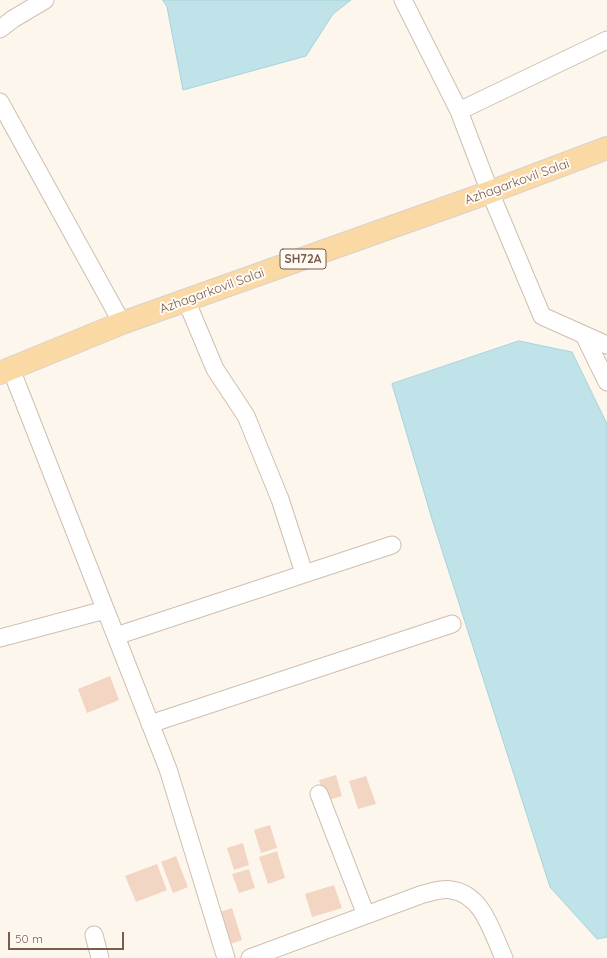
<!DOCTYPE html>
<style>
body{margin:0}
#map{position:relative;width:607px;height:958px;overflow:hidden;background:#fdf6ec;font-family:Quicksand,sans-serif}
canvas{display:block}
.scale{position:absolute;left:8px;top:932px;width:116px;height:18px;box-sizing:border-box;border:2px solid #7a5c4d;border-top:0;padding-left:5px;font-size:12px;line-height:14px;white-space:nowrap;color:#7a5c4d;-webkit-text-stroke:3px #fffaf3;paint-order:stroke}
</style>
<div id="map">
<canvas width="607" height="958"></canvas>
<div class="scale">50 m</div>
</div>
<script>
const ctx = document.querySelector('canvas').getContext('2d');
ctx.lineJoin = 'round';
function fillPath(path, color) {
  ctx.fillStyle = color;
  ctx.fill(path, 'evenodd');
}
function strokePath(path, color, width, dash) {
  ctx.strokeStyle = color;
  ctx.lineWidth = width;
  ctx.lineCap = dash ? 'butt' : 'round';
  ctx.setLineDash(dash || []);
  ctx.stroke(path);
}
function label(font, color, halo, rows, align = 'center') {
  ctx.font = font + ' Quicksand,sans-serif';
  ctx.lineWidth = 4;
  ctx.setLineDash([]);
  ctx.textBaseline = 'middle';
  ctx.strokeStyle = halo;
  ctx.fillStyle = color;
  for (const [text, x, y, turn = 0] of rows) {
    ctx.save();
    ctx.translate(x, y);
    ctx.rotate((+turn || 0) * Math.PI / 180);
    ctx.textAlign = isNaN(turn) ? turn : align;
    if (halo) ctx.strokeText(text, 0, 0);
    ctx.fillText(text, 0, 0);
    ctx.restore();
  }
}
const water = new Path2D(`
 M163,0H351L333,14L306,56L183,90L167,7Z
 M519,341L572,352L607,424V937L597,939L550,887L432,519L392,384Z`);
fillPath(water, '#bfe3e8');
strokePath(water, '#a5d3da', 1);
fillPath(new Path2D(`
 M110,676L119,700L87,713L78,689Z
 M336,775L342,796L325,801L319,780Z
 M366,776L376,804L358,809L349,781Z
 M270,825L277,848L261,853L254,830Z
 M243,843L249,865L234,870L227,848Z
 M277,851L285,878L268,884L259,857Z
 M176,856L188,887L173,893L161,862Z
 M157,864L167,890L136,902L125,876Z
 M249,869L255,888L239,893L232,874Z
 M334,885L342,908L312,917L305,894Z
 M232,908L242,940L227,945L217,913Z`), '#f3d5c3');
const minor = new Path2D(`
 M403,0L459,111L490,192L542,316L607,345
 M0,29L13,19L45,0
 M0,102L122,323
 M459,111L607,40
 M186,300L215,369L246,416L280,499L304,573
 M584,335L607,382
 M11,369L168,769L226,958
 M116,636L392,545
 M0,638L105,610
 M150,724L452,624
 M319,794L366,915
 M94,935L100,958
 M250,958L423,894C432,892 443,888 451,890C483,894 492,933 504,958`);
const major = new Path2D(`
 M0,373L122,323L490,192L607,148`);
strokePath(minor, '#d1beb0', 19);
strokePath(major, '#dad1cd', 24);
strokePath(minor, '#fff', 17);
strokePath(major, '#fbd9a5', 22);
for (const [x, y, w] of [
 [303,259,46]
]) {
  const box = new Path2D();
  box.roundRect(x - w / 2, y - 10, w, 20, 3);
  ctx.fillStyle = '#fffaf3';
  ctx.fill(box);
  strokePath(box, '#7a5c4d', 1);
}
label('bold 12px', '#7a5c4d', null, [
 ["SH72A",303,259]
]);
label('13px', '#7a5c4d', '#fffaf3', [
 ["Azhagarkovil Salai",517,182,-20],
 ["Azhagarkovil Salai",212,291,-20]
]);
</script>
